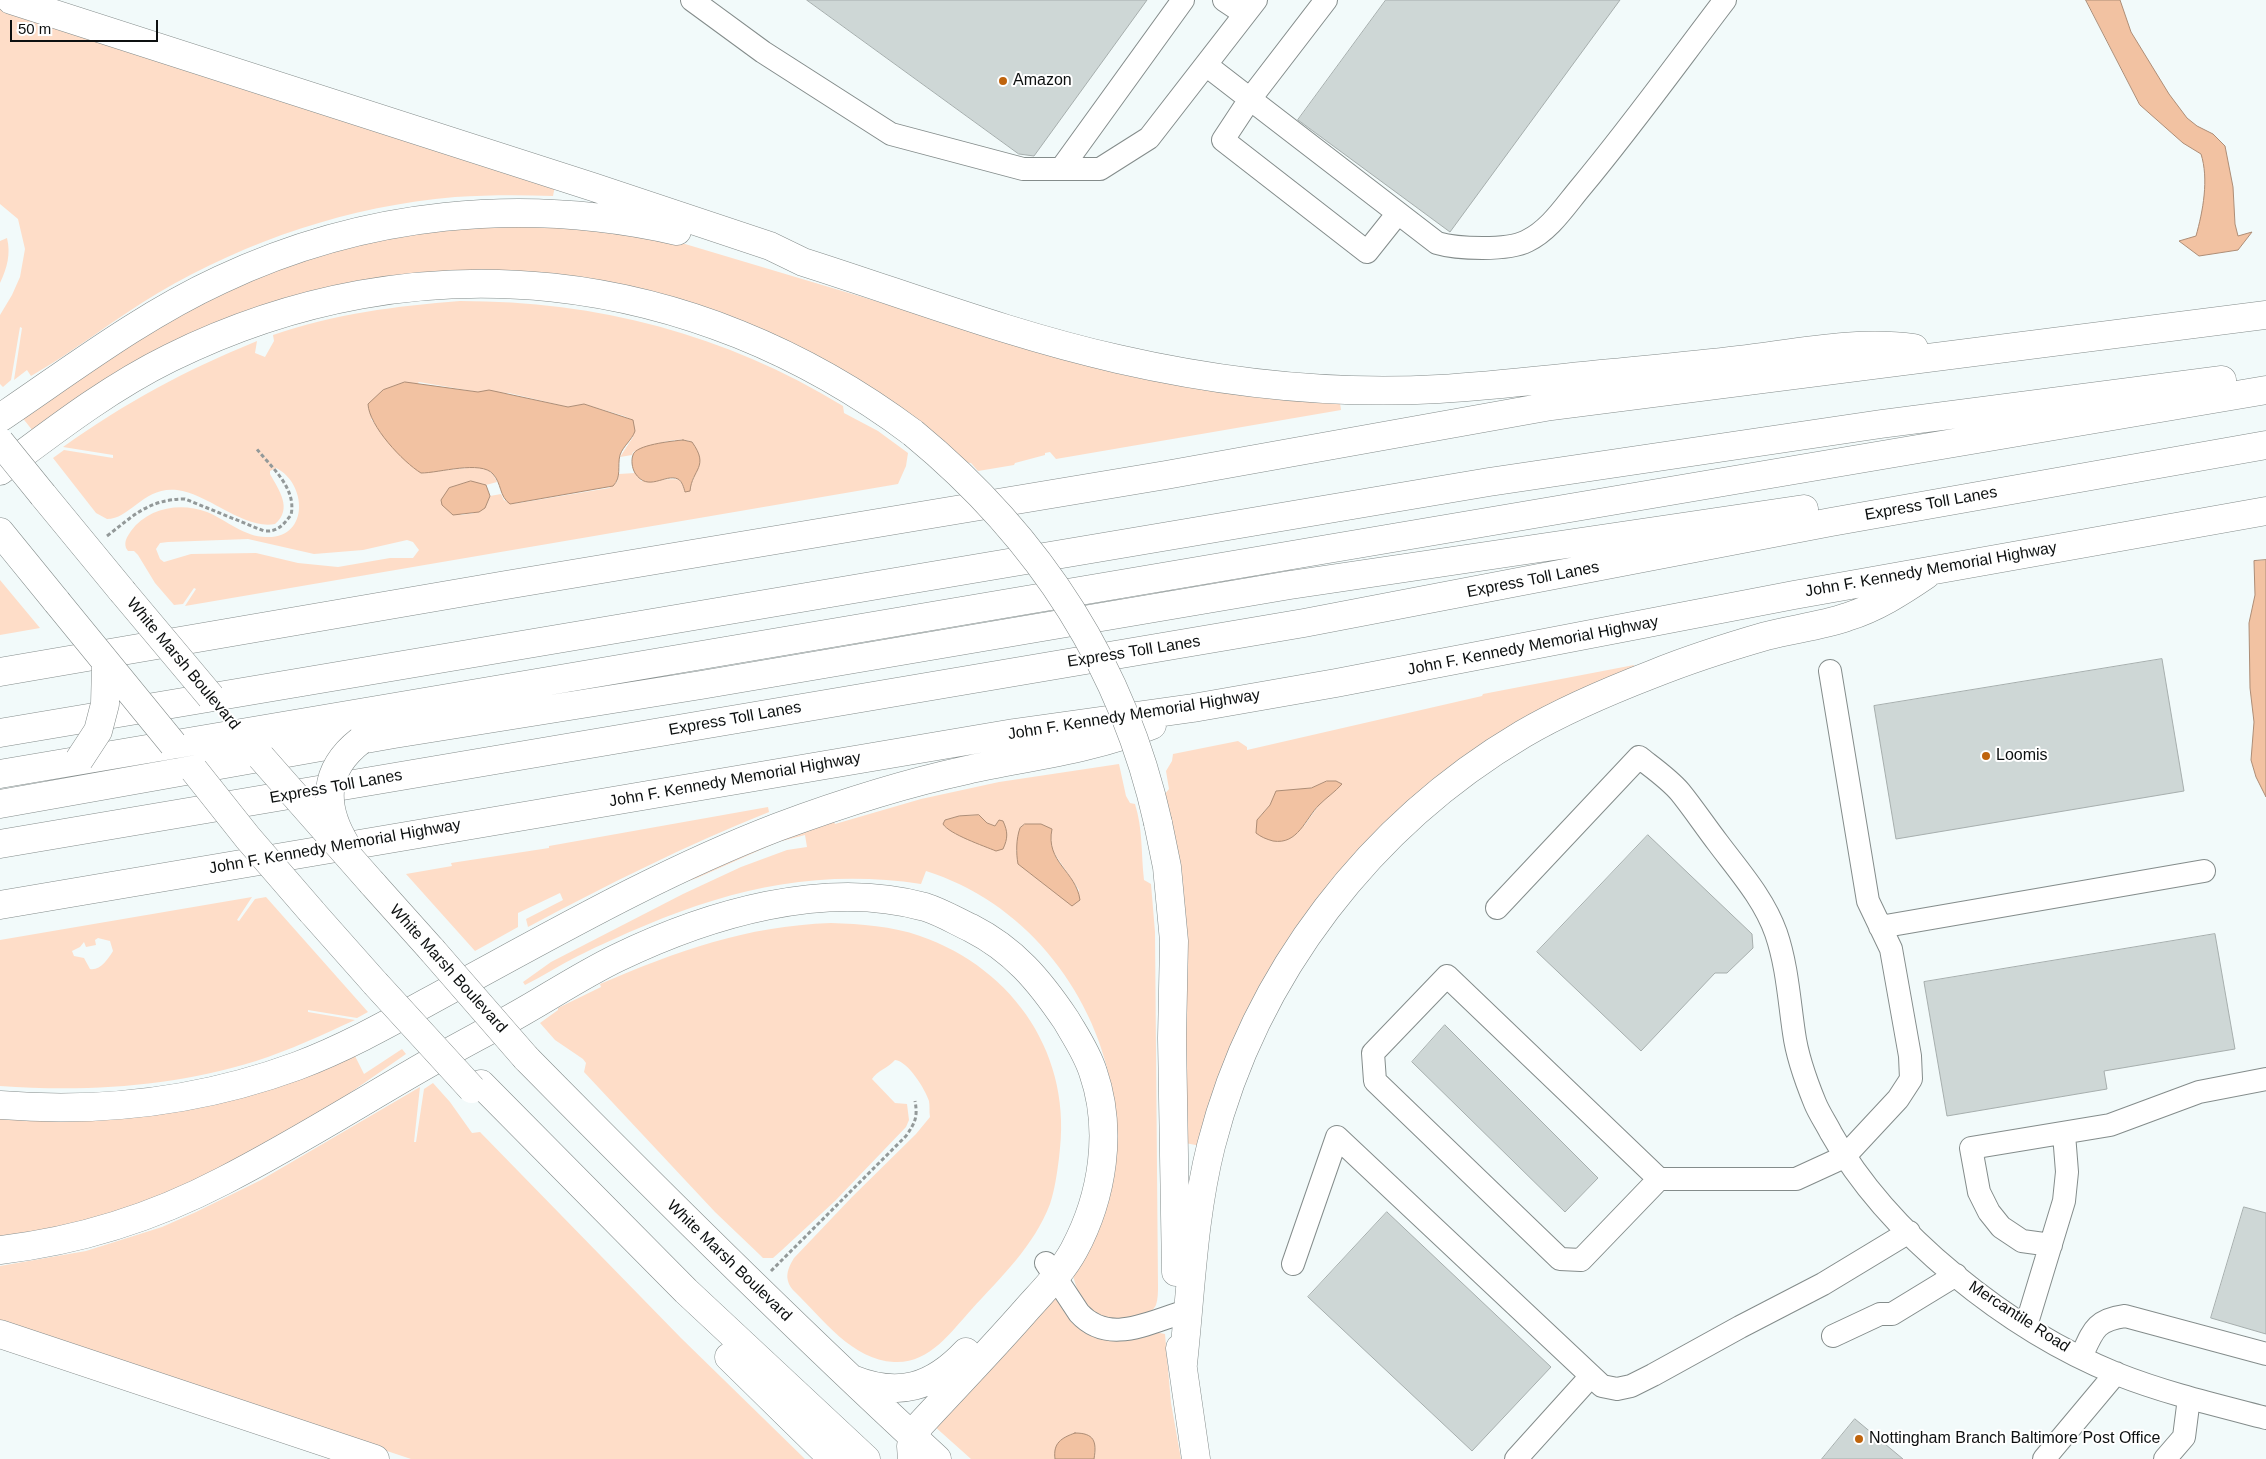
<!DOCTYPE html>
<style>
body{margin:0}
#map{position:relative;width:2266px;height:1459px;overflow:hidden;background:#f2fafa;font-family:Helvetica,sans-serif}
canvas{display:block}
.scale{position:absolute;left:10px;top:20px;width:148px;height:22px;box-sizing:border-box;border:2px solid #0d1010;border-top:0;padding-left:6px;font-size:15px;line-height:18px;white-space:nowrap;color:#0d1010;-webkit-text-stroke:4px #fff;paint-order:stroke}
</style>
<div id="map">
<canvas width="2266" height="1459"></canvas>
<div class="scale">50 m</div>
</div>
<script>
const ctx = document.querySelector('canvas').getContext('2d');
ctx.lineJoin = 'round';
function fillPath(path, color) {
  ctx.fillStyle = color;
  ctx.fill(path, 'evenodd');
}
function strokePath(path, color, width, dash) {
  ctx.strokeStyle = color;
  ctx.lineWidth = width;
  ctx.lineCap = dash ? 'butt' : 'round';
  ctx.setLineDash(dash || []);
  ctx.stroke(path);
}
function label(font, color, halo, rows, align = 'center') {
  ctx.font = font + ' Helvetica,sans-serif';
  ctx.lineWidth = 4;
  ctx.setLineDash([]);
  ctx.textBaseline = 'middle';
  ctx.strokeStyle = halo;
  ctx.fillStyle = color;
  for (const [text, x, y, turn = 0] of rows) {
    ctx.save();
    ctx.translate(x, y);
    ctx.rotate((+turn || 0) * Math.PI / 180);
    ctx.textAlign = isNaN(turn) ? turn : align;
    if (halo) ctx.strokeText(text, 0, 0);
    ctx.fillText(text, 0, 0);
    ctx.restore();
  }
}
fillPath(new Path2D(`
 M0,7L555,186L553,196C520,195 488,195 455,197C350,206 248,240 158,293C114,319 75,351 31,376L27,370L14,380L22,328L20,327L11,380L3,387L0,384V315L12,295L20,277L25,249L18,219L0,204Z
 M531,223L675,241L1120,374C1193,390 1266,399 1340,403L1341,410L1056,459L1050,452L1045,453V455L1015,463L1014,465L978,471L971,463L964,462L804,352L440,274L403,276L350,284L33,431L21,416L153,328L252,277L389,235Z
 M7,238C11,254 7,268 0,283V241Z
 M460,301C598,301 725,334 843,406L844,413L878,431L908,453L906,466L898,484L185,606L196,589L194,588L183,604L174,605L155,583L138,555L134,551H128L126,548C124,541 127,537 131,531C148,508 180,502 207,512C226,520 245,537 266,537C310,539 307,483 276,468L270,471V474C279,490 293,509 275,524C244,530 209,494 177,490C144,486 130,519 107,519L96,513L53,458L64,450L113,458V455L63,447C128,401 184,371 257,341L255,353L265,357L274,341L273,335C334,314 396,306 460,301ZM419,382L478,392L509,393L568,407L584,404L624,416L633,420V437L620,457L632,455L633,452C650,447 675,435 692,442L694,478L685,492C684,488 682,483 679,480C677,478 647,481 641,481L635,473L619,474L617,482L609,488L519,503L511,504L504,500L501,494L490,496C483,514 477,513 460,515L480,483L486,485L497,482C493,472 487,468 476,467L421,473L383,435L371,419ZM248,539L314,554L363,550L407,540L413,542L419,550L413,558H390L338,567L298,563L256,553L191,554L164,562L160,559L156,549L160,543L168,542Z
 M0,580L40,628L0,635Z
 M1634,665L1635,670L1367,845L1201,1146L1185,1143L1164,795L1169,789L1166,771L1172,761L1173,754L1238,741L1247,747V750L1482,696L1483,694ZM1327,781H1336L1342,784L1319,805L1304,826L1260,816L1270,805L1275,795L1311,788Z
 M1119,764L1126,796L1130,803L1135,804C1143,829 1141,854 1144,880L1151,884L1155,932L1158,1286C1158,1292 1158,1299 1156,1305C1148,1321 1110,1324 1096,1316C1083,1308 1077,1290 1073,1276L1111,1085C1092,987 1022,901 926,871L921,884C792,865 692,901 578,956C560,965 543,976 525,985L523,982L551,962L683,894L741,867L787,850L807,847L805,835L778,842L697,878L679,884L832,818L835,824L921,799L999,782ZM979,815L987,823L995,826L966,838L952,831L945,820L959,816ZM1025,824L1052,829L1050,841L1052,850L1079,890L1072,905L1027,871L1016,852L1020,828Z
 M768,807L769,812C686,845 607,885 528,927L526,919L563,900L560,893L518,913V927L475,951L406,874L452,866L451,863L549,848V846Z
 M252,897L237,920L239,921L255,899L266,897L368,1012L357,1018L308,1010V1012L355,1020C322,1035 290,1050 256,1061C173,1087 86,1092 0,1086V940ZM98,938L110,941L113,951C108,959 100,971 90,969L84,958L74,956L72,951L80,947L84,942L86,947L96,945L95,940Z
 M831,923C861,924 892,926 920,936C1015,969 1074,1057 1059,1158C1057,1173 1055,1189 1050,1204C1034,1246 1001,1277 971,1310C950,1333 929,1364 894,1362C852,1360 823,1319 795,1292C784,1281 786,1271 794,1258L852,1197L916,1134L930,1117C929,1112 930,1106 929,1101C925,1089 908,1061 895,1060C888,1068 877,1071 872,1079L895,1103L907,1104L909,1120L906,1127L835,1201L782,1250L773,1258H763L760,1255L715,1212L584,1072L586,1063L583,1059L555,1040L540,1023L558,1010V1008L601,987L600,984C678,951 745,926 831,923Z
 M402,1049L406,1054L344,1097L203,1180L93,1221L0,1239V1116L354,1054L364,1074Z
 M433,1083L450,1102L472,1133L480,1132L681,1338L805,1459H411L0,1322V1266L86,1251L162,1227L196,1212L261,1180L420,1087L414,1142H416L424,1089Z
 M1054,1297L1073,1317L1165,1334L1171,1403L1181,1459H1094L1095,1450L1054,1457L1055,1459H971L933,1425Z`), '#feddc8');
const water = new Path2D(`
 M2086,0H2120L2131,32L2169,94L2187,118L2197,126L2213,134L2225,146L2233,187L2235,224L2238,236L2252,232L2238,250L2199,256L2179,241L2196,236C2203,211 2209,179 2201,154L2183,143L2140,105Z
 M405,382L478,392L489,390L568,407L584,404L633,420L635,431C632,440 623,446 620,455C617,466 622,477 613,486L510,504C499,496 502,484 493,474C481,460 439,473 421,473C403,462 369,426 368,404L383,390Z
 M683,440L692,442C710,467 692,469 690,491L685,492C684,488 682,481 678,479C665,473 648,493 635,473C632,468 631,460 633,455C635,445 672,441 683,440Z
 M471,481L486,485L490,496L485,508L479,512L453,515L442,505L441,500L449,488Z
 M2266,560V797L2256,777L2251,760L2254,722L2250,688L2249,623L2255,595L2254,561Z
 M1327,781H1336L1342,784C1335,792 1327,797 1319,805C1305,819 1298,845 1273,841C1266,839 1261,837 1256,833L1257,820L1270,805L1276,791L1311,788Z
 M979,815L987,823L995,826L999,820L1003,821C1008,832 1008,838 1003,849L996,851C984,846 949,834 943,824L945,820L959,816Z
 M1025,824H1041L1052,829C1045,862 1076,871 1080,900L1072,906L1018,864C1016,853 1016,839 1020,828Z
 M1075,1433C1094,1433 1097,1441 1094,1459H1055C1053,1443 1061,1438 1075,1433Z`);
fillPath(water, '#f2c2a2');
strokePath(water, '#ad8d76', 1);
const building = new Path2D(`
 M807,0H1147L1034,156L1019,154Z
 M1386,0H1620L1450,232L1298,120Z
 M2162,659L2184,791L1896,839L1874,706Z
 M1648,835L1752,934L1753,948L1727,973H1715L1641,1051L1537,952Z
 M2215,934L2235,1049L2104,1071L2107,1089L1947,1116L1924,982Z
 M1445,1025L1598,1178L1565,1212L1412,1062Z
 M2244,1207L2266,1213V1334L2211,1318Z
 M1387,1212L1551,1367L1472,1451L1308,1297Z
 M1855,1419L1903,1459H1822Z`);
fillPath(building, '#ced7d6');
strokePath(building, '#a6aead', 1);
const minor = new Path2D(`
 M692,0L763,52L891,134L1023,169H1100L1149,138L1256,0
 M1224,0L1245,14
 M1206,65L1250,99L1326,0
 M1061,169L1183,0
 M1398,213L1367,252L1223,140L1250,99L1437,243C1457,249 1508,251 1527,241C1550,230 1565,206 1581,187C1631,127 1677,63 1725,0
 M1497,908L1639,757C1653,768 1669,779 1680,792C1693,808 1705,826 1718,843C1739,871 1764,899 1776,933C1787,965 1789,999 1794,1033C1797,1056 1806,1081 1815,1103C1819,1113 1826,1123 1831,1133C1888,1235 2009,1330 2117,1374C2165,1393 2216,1405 2266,1418
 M1880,927L2204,871
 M1659,1179L1447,976L1373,1053L1375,1081L1560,1259L1581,1260L1659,1179H1796L1844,1157L1898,1099L1911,1079L1910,1056L1891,949L1868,901L1830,671
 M2051,1245L2022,1241L2001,1227L1989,1212L1979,1192L1971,1148L2110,1125L2199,1092L2266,1079
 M1046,1263L1079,1313C1110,1347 1152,1320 1188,1311
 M1293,1264L1337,1137L1602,1386L1617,1389L1631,1386L1653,1375L1740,1327L1823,1284L1909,1232
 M2026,1326L2064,1201L2067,1172L2064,1134
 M1833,1336L1880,1314H1892L1956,1275
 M2081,1357C2093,1331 2095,1320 2125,1316L2266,1354
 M1516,1459L1591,1376
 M2044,1459L2116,1373
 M2165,1459L2184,1437L2189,1398`);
const highway = new Path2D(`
 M11,0L593,187L770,246L803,262C907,295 1011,335 1118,359C1223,383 1332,395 1439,389C1490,386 1541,380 1592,375C1641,370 1690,366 1739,360C1797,353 1856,340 1914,348
 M0,418C71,370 142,316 220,280C364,212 523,196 677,231
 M0,471C55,430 109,388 170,358C419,235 693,268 913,433
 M43,495L122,591
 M0,532L57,602
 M0,672L506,585L1166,475L1551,406L2266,315
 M0,733L1489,482L1881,424L2222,380
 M0,774L2266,390
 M0,804L394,734L701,685L1290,585L1804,509
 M1158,823L1167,867L1174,941L1172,1038L1176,1272
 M0,844L1304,623L1831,522L2266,445
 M372,883L432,950
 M0,905L1014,733L1193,708L1336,683L1794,595L2266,511
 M312,912L375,983
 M526,1058C660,1194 796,1329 937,1459
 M481,1084L686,1291L866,1459
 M0,1105C101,1113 202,1101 297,1066C353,1045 405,1014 457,986C562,929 666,870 778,827C840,804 902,784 967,770C1031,756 1091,750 1152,725
 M0,1250C77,1241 154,1217 223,1181C288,1148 350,1109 412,1073C446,1053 481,1035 515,1016C549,997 582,975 617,958C708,914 825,879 925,907C941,912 956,921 971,928C1014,950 1039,980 1066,1020C1076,1037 1087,1053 1093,1072C1113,1130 1103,1196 1074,1250C1062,1272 1044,1290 1027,1309C992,1349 955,1387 919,1426L911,1446L912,1459
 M0,1334L375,1459
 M1180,1348L1196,1459
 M729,1357L833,1459
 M1183,1364C1191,1291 1193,1218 1211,1146C1255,973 1371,824 1523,734C1564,710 1609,691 1653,674C1690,659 1728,647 1766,636C1793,629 1821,626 1847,617C1876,608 1901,592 1926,575
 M852,1379C899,1398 933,1387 966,1352`);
strokePath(minor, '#848c8b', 24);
strokePath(highway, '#848c8b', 29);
strokePath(new Path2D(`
 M107,536C133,516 149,499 185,499L264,531C278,532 283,525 291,515C297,488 271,467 256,448
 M771,1271L906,1136C915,1123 918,1117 915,1101`), '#939999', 3, [4, 2.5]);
strokePath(minor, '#fff', 22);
strokePath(highway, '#fff', 28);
const highwayBridge = new Path2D(`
 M913,433C1038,536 1123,665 1158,823
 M0,442L43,495
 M122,591L211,697
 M57,602L173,744
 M261,757L372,883
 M79,760L98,731L105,704L106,665
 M194,770L248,838L312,912
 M346,845C322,806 323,770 360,741
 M432,950L526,1058
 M375,983L472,1089`);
strokePath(highwayBridge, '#848c8b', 29, []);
strokePath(highwayBridge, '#fff', 28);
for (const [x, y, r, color] of [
 [1003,81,5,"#bf640d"],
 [1986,756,5,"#bf640d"],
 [1859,1439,5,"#bf640d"]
]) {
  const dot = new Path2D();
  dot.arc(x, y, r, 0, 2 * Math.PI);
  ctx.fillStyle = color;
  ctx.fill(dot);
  strokePath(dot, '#fff', 2);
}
label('16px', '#0d1010', '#fff', [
 ["Amazon",1013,81],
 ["Loomis",1996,756],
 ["Nottingham Branch Baltimore Post Office",1869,1439]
], 'left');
label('16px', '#0d1010', '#fff', [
 ["Express Toll Lanes",1931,504,-10],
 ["John F. Kennedy Memorial Highway",1931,570,-10],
 ["Express Toll Lanes",1533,580,-11],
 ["John F. Kennedy Memorial Highway",1533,646,-11],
 ["Express Toll Lanes",1134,652,-9],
 ["White Marsh Boulevard",183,664,50],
 ["John F. Kennedy Memorial Highway",1134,715,-9],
 ["Express Toll Lanes",735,719,-10],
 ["John F. Kennedy Memorial Highway",735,780,-10],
 ["Express Toll Lanes",336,787,-10],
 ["John F. Kennedy Memorial Highway",335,847,-10],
 ["White Marsh Boulevard",448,969,48],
 ["White Marsh Boulevard",729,1261,44],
 ["Mercantile Road",2019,1317,33]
]);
</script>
